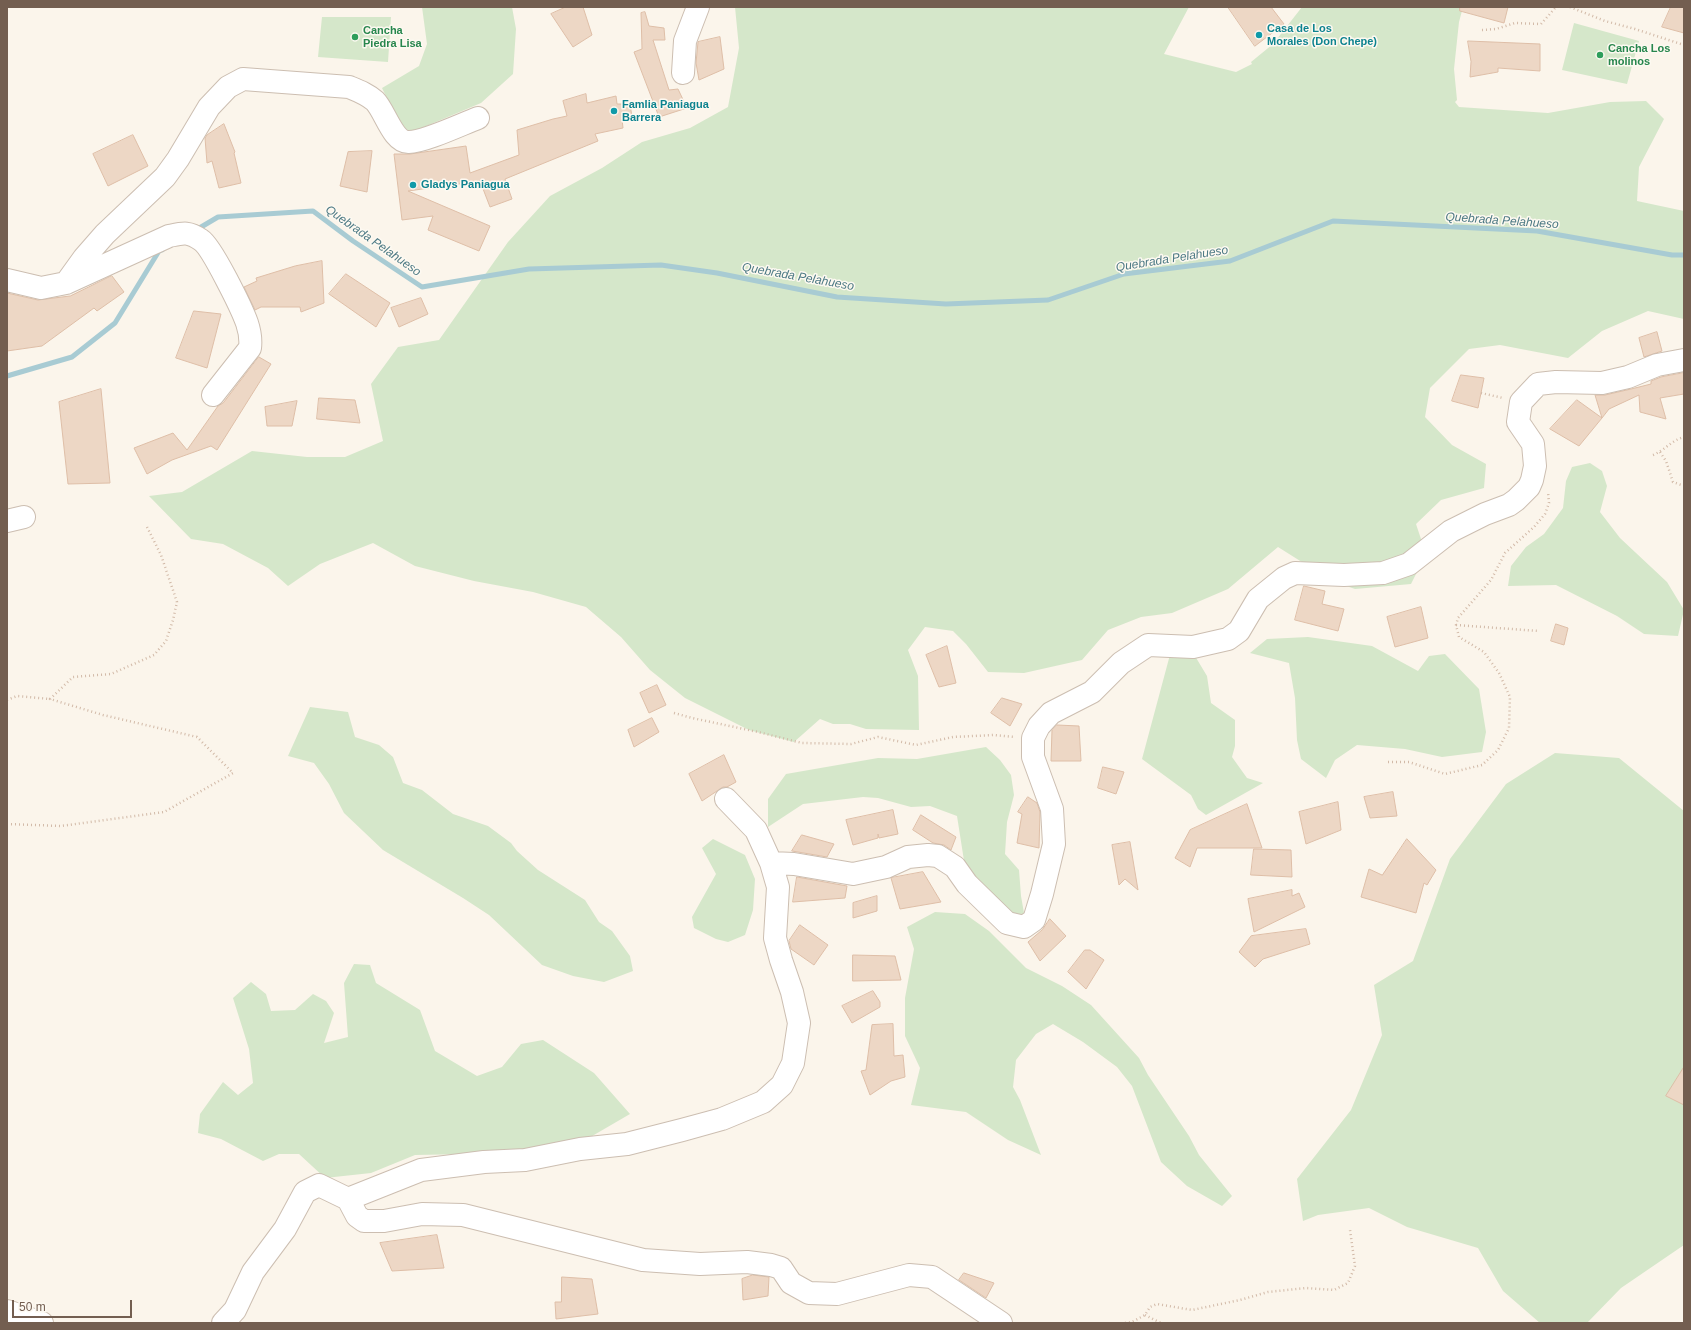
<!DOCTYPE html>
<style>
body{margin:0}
#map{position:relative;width:1691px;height:1330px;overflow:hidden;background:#fbf5eb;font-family:Helvetica,sans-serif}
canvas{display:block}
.frame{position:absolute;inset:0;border:8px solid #735e50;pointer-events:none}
.scale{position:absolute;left:12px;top:1300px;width:120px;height:18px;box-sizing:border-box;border:2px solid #735e50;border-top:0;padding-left:5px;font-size:12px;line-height:14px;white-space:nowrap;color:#735e50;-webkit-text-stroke:3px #fdf9f1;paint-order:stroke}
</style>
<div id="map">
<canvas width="1691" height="1330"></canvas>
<div class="frame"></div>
<div class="scale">50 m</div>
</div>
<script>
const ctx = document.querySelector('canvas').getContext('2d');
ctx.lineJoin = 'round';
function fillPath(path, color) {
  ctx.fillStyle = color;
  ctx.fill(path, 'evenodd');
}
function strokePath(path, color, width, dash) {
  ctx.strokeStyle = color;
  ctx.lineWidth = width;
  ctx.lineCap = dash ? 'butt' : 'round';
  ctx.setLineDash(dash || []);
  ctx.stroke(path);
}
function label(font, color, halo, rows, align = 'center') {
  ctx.font = font + ' Helvetica,sans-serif';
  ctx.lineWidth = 3;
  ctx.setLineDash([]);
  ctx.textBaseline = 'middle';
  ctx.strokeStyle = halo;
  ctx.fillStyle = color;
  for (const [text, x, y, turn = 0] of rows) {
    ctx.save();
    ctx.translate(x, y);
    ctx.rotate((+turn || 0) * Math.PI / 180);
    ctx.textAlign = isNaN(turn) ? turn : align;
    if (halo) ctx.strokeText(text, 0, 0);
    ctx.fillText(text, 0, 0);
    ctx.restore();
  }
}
fillPath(new Path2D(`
 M422,7H512L516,29L513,74L481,103L405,135L382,88L419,66L427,44Z
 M735,7H1189L1164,54L1236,72L1252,64L1251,62L1273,44L1302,7H1463L1459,22L1454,69L1457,100L1455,102L1459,107L1548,113L1610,102L1646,101L1664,119L1639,167L1637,201L1684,211V319L1648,311L1602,331L1568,358L1500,345L1469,349L1430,388L1425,417L1452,445L1486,464L1484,488L1441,500L1416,524L1426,554L1411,584L1355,589L1332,581L1278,547L1228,589L1172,613L1141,617L1108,630L1082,660L1024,673L988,672L966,644L953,631L925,627L908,650L918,676L919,730L866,729L850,724H833L820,719L794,742L749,730L685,698L650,670L621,637L586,607L533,592L474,581L415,566L373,543L320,564L288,586L268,568L223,544L191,539L149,496L182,492L252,451L307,457H345L383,441L371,384L398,347L439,340L508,242L550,196L602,168L642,142L690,128L728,107L739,48Z
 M322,17H391L388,62L318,57Z
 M1574,23L1639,41L1627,84L1562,70Z
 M1590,463L1602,471L1607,486L1600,512L1620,538L1667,582L1684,610L1678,636L1644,634L1617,616L1556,585L1508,586L1511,566L1526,547L1544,534L1563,508L1566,481L1572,467Z
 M1308,637L1372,646L1418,671L1429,656L1445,654L1479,689L1486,732L1482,752L1442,757L1405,749L1357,745L1335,760L1326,778L1301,759L1297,740L1295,698L1289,663L1250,653L1267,639Z
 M1171,651L1195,656L1207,676L1211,703L1235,720V746L1232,757L1247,778L1263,783L1206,815L1198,809L1191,795L1142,759Z
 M310,707L348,712L355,737L379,745L393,757L403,783L422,790L453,814L488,826L511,843L517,851L538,870L585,900L599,922L612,931L630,956L633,971L604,982L573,976L542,965L489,915L463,898L383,850L344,813L329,784L314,763L288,756Z
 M986,747L1000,760L1011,775L1014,795L1007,822L1005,854L1019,870L1021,896L1024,913L1017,921L965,867L957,816L930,806L911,807L878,798L863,797L803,804L768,827V799L786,774L878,758L917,759Z
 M1555,753L1619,758L1684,811V1245L1621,1288L1587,1323H1540L1503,1291L1478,1248L1407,1227L1369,1208L1318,1215L1303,1221L1297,1179L1351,1110L1382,1035L1374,985L1413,961L1450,859L1506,784Z
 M713,839L745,855L755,879L753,910L745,935L728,942L716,939L694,928L692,917L716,874L702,848Z
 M935,912L965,914L989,931L1026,968L1062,986L1091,1005L1139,1058L1148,1075L1189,1136L1199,1155L1232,1196L1222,1206L1187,1186L1161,1162L1132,1086L1117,1067L1083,1042L1053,1024L1036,1034L1016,1060L1013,1087L1020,1100L1041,1155L1008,1140L966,1112L911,1105L920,1068L905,1036V998L914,949L907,927Z
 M354,964L370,965L376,983L420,1010L435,1051L477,1076L502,1067L521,1044L543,1040L594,1073L630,1114L575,1146L468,1154L415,1155L371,1173L325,1178L299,1154H279L263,1161L221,1139L198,1133L200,1114L223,1082L238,1095L253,1083L249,1049L233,998L251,982L266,994L271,1011L295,1010L313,994L326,1001L334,1013L324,1043L348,1037L344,983Z`), '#d5e7ca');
strokePath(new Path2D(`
 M196,230L218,217L313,211L353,241L422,287L529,269L661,265L717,273L837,297L946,304L1048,300L1124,274L1230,261L1333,221L1537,231L1672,255H1684
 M7,376L72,357L115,323L159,251L162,250`), '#a8cbd3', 5);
const building = new Path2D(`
 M566,7H583L592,35L573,47L551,14Z
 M1228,7H1271L1284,24L1255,46Z
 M1460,7H1508L1504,23L1460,11Z
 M1671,7H1684V33L1662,27Z
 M645,12L649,26L664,28L665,40H653L669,90L678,89L687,108L659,117L634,52L642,49L641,13Z
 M720,37L724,69L699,80L696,63L698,42Z
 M1468,41L1540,44V71L1498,68V72L1470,77L1471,62Z
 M586,94L587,103L616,96L617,104H630L632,117L622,119L623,128L595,134L598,141L505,179L512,199L490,207L480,181L408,191L490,226L479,251L428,230L433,216L402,220L394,154H410L466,146L470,173L519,155L517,130L553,119L567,116L563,101Z
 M224,124L235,152L234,153L241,183L219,188L212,161L207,163L205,138L207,135Z
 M133,135L148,166L108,186L93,154Z
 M372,151L367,192L340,186L348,152Z
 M322,261L324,303L301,312L300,307H261L255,310L244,287L257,281L256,278L295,266Z
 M346,274L390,303L376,327L329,294Z
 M112,276L124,292L97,311L94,308L42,346L7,351V293L38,300L70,296Z
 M421,298L428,314L399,327L391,308Z
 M194,311L221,314L207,368L176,358Z
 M1657,332L1662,351L1644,357L1639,338Z
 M259,357L271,364L217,450L211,446L172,460L147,474L134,448L173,433L187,450L218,406L223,403Z
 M1684,373V394L1660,398L1666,419L1640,412L1639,395L1609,409L1602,418L1595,395H1605L1631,389L1651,384V381L1661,377Z
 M1461,375L1484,378L1478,408L1452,401Z
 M101,389L110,483L68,484L59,402Z
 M319,398L355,400L360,423L317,419Z
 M1577,400L1602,418L1579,446L1550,429Z
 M297,401L292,426H267L265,407Z
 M1304,586L1325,591L1322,604L1344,609L1338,631L1295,620Z
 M1421,607L1428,638L1395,647L1387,617Z
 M1556,624L1568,628L1564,645L1551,641Z
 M947,646L956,683L939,687L926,655Z
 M657,685L666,705L649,713L640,693Z
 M1002,698L1022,704L1010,726L991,713Z
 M652,718L659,732L634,747L628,730Z
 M1057,725L1079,726L1081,761H1051L1052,730Z
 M724,755L736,782L727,787H723L702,801L689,774Z
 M1103,767L1124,772L1116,794L1098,788Z
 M1393,792L1397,816L1370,818L1364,797Z
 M1028,797L1037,803L1040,812L1039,848L1017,843L1022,814L1018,812Z
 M1338,802L1341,830L1306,844L1299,812Z
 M1247,804L1262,848H1197L1190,867L1175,858L1190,830Z
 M893,810L898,834L879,838L878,834V838L853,845L846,820Z
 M921,815L956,837L951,850L944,845L933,843L913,830Z
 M802,835L834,844L827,857L792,851Z
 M1407,839L1436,870L1427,885L1424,883L1416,913L1361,897L1369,869L1382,875Z
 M1130,842L1138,890L1125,879L1119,885L1112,845Z
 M1254,849L1291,850L1292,877L1251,875Z
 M923,872L941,902L900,909L891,878Z
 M797,877L847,886L845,898L793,902Z
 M1292,890V896L1299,893L1305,907L1254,932L1248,899Z
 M877,896V911L853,918V903Z
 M1050,919L1066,936L1040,961L1028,942L1042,930Z
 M800,925L828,945L814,965L791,949L789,941Z
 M1306,929L1310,944L1263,959L1255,967L1239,952L1251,936Z
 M1085,950H1090L1104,960L1086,989L1068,972Z
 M853,955L895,956L901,980L853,981Z
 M873,991L880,1002V1007L852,1023L842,1006Z
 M893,1024L894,1056L903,1055L905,1077L891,1081L870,1095L861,1071L866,1070L872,1025Z
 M1684,1067V1105L1666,1096Z
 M437,1235L444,1268L392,1271L380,1243Z
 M964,1273L994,1283L986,1298L959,1280Z
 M753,1275L769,1277L768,1296L743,1300L742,1279Z
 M562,1277L592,1279L598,1314L556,1319L555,1302H561Z`);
fillPath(building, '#edd7c5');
strokePath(building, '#debea7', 1);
const minor = new Path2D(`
 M683,73L685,41L698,7
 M7,280L41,288L66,283L169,236C183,233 188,231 201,240C212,247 242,309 247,323C250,332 251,340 250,348L213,395
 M66,283L84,258L105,234L165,177L178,159L209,107L228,87L243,79L349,87C359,91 367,94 375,101C385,111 393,143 409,142C424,142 462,124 478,118
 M7,521L24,517
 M771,863L794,864L853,874L886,867L908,857L928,855L938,856L955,867L967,884L1007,923L1024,927L1034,920L1042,894L1054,844L1052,809L1033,757V738L1039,726L1051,713L1092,692L1121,663L1148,645L1193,647L1228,639L1239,631L1258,599L1284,578L1295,573L1344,575L1383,573L1409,564L1451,531L1485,514L1509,505L1516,500L1529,487L1532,480L1535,466L1533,444L1518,422L1521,402L1538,384L1556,382L1602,383L1628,377L1657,365L1684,360
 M348,1199L357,1216L364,1221H384L422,1214L463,1215L643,1260L700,1264L747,1262L771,1265L781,1268L791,1283L809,1293L837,1294L909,1275L932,1277L1001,1323
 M7,1311L42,1323
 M223,1323L235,1310L253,1272L285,1229L305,1192L319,1185L348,1199L421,1170L484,1162L525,1160L580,1149L627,1144L682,1130L722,1119L763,1102L782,1085L793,1063L799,1023L792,992L781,960L775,938L778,887L771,863L756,830L726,799`);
strokePath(minor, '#ccbeb1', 24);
strokePath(new Path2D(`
 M1570,7L1605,21L1635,29L1684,45
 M1482,30L1496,29L1515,23L1541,24L1556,7
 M1481,393L1503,398
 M1660,452L1666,461L1673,482L1684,486
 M1653,455C1665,450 1672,440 1684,437
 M1456,625L1539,631
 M7,700L17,696L50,699
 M674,713L692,718L758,732L802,743L851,744L878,737L916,745L953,737L994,735L1015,737
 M1388,762H1409L1445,774L1482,765L1498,750L1509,728L1510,697L1499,673L1484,652L1459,637L1456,625L1458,618L1491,580L1505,553L1534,527L1545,514L1549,503L1548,492
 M7,824L61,826L164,812L233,773L197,737L103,715L50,699L73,677L111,674L154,655L166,641L173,620L177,602L161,555L146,525
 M1145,1315L1161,1323
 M1125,1323L1132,1322L1145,1315L1150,1307L1157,1304L1192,1310L1240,1300L1268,1292L1306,1288L1334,1290L1348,1283L1355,1266L1350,1230`), '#d2baa8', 2.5, [1, 3]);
strokePath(minor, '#fff', 22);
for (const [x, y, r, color] of [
 [1259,35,4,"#0f9aa8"],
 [355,37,4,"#2e9e5b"],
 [1600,55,4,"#2e9e5b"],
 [614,111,4,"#0f9aa8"],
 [413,185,4,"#0f9aa8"]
]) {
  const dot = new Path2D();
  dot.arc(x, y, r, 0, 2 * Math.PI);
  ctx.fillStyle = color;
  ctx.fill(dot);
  strokePath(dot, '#fdf9f1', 1.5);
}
label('bold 11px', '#0d838f', '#fdf9f1', [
 ["Casa de Los",1267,29],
 ["Morales (Don Chepe)",1267,42],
 ["Famlia Paniagua",622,105],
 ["Barrera",622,118],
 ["Gladys Paniagua",421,185]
], 'left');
label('bold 11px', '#27864d', '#fdf9f1', [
 ["Cancha",363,31],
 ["Piedra Lisa",363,44],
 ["Cancha Los",1608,49],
 ["molinos",1608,62]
], 'left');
label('italic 12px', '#4c7984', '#fdf9f1', [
 ["Quebrada Pelahueso",1502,221,4],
 ["Quebrada Pelahueso",373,241,35],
 ["Quebrada Pelahueso",1172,259,-9],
 ["Quebrada Pelahueso",798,277,10]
]);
</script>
